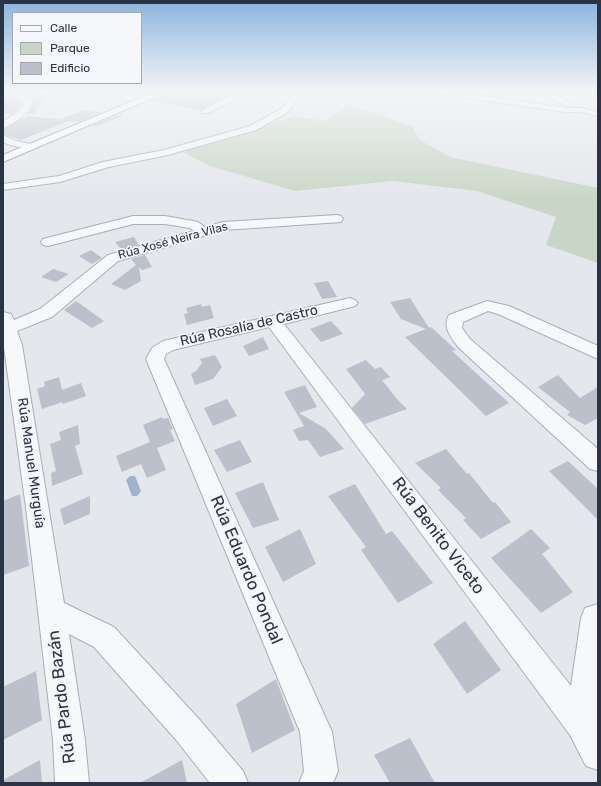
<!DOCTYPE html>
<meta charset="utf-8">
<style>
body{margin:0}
#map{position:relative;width:601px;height:786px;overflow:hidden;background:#e4e7ec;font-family:Rubik,sans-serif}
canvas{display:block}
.frame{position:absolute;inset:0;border:4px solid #2b3445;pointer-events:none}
.legend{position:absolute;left:12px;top:12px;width:130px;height:72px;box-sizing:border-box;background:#f4f6f9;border:1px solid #a4a8b1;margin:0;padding:5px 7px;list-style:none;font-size:12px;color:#2b3445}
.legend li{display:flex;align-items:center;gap:8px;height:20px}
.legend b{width:20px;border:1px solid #a4a8b1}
</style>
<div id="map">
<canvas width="601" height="786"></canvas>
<div class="frame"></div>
<ul class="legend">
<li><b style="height:5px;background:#f7f8fa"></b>Calle</li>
<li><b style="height:11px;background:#c9d6c5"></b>Parque</li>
<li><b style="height:11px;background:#bbc0ca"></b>Edificio</li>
</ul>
</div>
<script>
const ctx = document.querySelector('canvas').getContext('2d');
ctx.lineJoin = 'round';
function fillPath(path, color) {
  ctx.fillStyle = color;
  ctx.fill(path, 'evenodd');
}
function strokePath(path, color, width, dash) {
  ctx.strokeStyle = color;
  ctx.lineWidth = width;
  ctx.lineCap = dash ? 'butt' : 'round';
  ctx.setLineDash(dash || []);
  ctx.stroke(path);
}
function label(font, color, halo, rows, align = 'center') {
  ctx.font = font + ' Rubik,sans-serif';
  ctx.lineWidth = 3.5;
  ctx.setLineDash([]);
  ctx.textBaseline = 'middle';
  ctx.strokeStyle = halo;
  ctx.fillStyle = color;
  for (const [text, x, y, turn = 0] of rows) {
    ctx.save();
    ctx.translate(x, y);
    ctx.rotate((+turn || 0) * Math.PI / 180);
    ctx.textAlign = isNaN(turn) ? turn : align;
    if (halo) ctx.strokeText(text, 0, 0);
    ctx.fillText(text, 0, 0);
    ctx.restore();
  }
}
fillPath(new Path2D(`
 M350,105L412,126L420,140L450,157L598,188V263L546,245L556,217L477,191L393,181L295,191L210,166L184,153L189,149L295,116L324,121Z`), '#c9d6c5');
fillPath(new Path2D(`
 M130,476H135L141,491L137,496H132L126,480Z`), '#9fb4cc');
fillPath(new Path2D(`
 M174,91H236L200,110L152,101Z
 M50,94L33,114H27L33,105L34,100L27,97Z
 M14,95H16L15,99L23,104L12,114H3V99Z
 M85,110L102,112L78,122L69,121L21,140L6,135H3V129L28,116L67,120L60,119Z
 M117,115L123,116L97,126L93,125Z
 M134,237L139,245L122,250L115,242Z
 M91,250L102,258L92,264L79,256Z
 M145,255L152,267L142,270L139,267L141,281L125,290L111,284L136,265L131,259Z
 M53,269L69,274L56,282L41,277Z
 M328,281L337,297L322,299L314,283Z
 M410,298L429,328L431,327L456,350L452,351L509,403L486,416L405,337L426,329L401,319L390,302Z
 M76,301L104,321L92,328L64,310Z
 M201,304L202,307L210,305L214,318L187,325L184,314L188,313L186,308Z
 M331,321L343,334L321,342L310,329Z
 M263,337L269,349L249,356L243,346Z
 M215,355L222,367L213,379L195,385L191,374L196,371L202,363L200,359Z
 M366,360L375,369L381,367L390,377L382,380L397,399L407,409L365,424L352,408L365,394L346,369Z
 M558,375L580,398L598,387V418L585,425L567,415L570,412L538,387Z
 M59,377L62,390L81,383L86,396L63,404L62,402L42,409L37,389L45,386L44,382Z
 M305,385L317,407L299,413L326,429L344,449L320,457L308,440L299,441L293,430L304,426L284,392Z
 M227,399L237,416L213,426L204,408Z
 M162,417L163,419L168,418L173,429L170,430L175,441L157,448L166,470L147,478L141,464L122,472L116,456L150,442L143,425Z
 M78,425L80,444L75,446L83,474L52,486L51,473L56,471L50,444L61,440L59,432Z
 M240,440L252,462L227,472L214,450Z
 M446,449L467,474L469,473L493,503L495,502L511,522L481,539L463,520L466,518L438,490L441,488L415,463Z
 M568,461L598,489V520L549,471Z
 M263,482L279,520L253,528L235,493Z
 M355,484L386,534L392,531L433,583L398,603L361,550L366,547L328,496Z
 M20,494L29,566L3,575V501Z
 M90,496V514L64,525L60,509Z
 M300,529L316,564L283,582L265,547Z
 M531,529L550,548L542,554L573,592L541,613L491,558Z
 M465,621L501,670L467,694L433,644Z
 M36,671L42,720L3,740V687Z
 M276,679L295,730L252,753L236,704Z
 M410,738L435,783H390L374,755Z
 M40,760L42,783H3V780Z
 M182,760L187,783H140Z`), '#bbc0ca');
const minor = new Path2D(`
 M8,91H19L3,98V93Z
 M20,91H28L24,97L32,100C34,111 12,125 3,128V121C11,116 21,112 25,103L16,98Z
 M240,91H250L208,113H202L201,111Z
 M297,91H305L287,113L256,130L168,155L109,167L60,182L3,190V184L59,176L103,162L164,150L250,126L281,109Z
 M428,91H449L566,108H582L598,112V116L582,112H566L432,93Z
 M534,91H545L571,103L570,105H564Z
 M5,136L16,141L35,145L37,147L32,150L10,145L3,142V137Z
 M337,215L341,216L343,219L341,222L224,230L118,261L52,317L17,331L22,345L64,603L114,627L199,719L243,771L248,783H210L177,741L94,647L69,634L85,740L89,783H55L53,740L26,508L3,340V312L11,314L14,320L40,309L108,255L194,231L190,228L165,224H133L48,246L43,245L41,242L43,239L133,216H165L198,222L205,227L223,222Z
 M350,298L355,300L358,303L355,306L284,324L571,686L581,618L585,608L598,604V770L586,766L570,735L269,327L173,350L166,354L164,359L332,732L338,771L333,783H299L304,771L300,732L146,359L152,348L163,341Z
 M487,301L509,306L598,346V359L498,314L488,311L463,322L462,328L470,339L598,449V471L590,469L458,347C451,337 442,327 449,315Z`);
const highway = new Path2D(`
 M157,91H169L3,162V155Z`);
strokePath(minor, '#a9aeb7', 2);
strokePath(highway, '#8b94a3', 2);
fillPath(minor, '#f7f8fa');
fillPath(highway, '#fff');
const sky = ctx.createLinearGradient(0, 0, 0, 201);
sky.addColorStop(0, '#8bb4dd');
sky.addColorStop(0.45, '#f3f4f6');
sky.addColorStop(1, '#f3f4f600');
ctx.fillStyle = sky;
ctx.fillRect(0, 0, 601, 201);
label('12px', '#2b3445', '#f4f6f9', [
 ["Rúa Xosé Neira Vilas",173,241,-15]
]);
label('14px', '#2b3445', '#f4f6f9', [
 ["Rúa Rosalía de Castro",249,326,-13],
 ["Rúa Manuel Murguía",31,463,82]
]);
label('17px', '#2b3445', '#f4f6f9', [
 ["Rúa Benito Viceto",438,536,53],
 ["Rúa Eduardo Pondal",246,570,67],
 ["Rúa Pardo Bazán",62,697,-97]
]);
</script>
